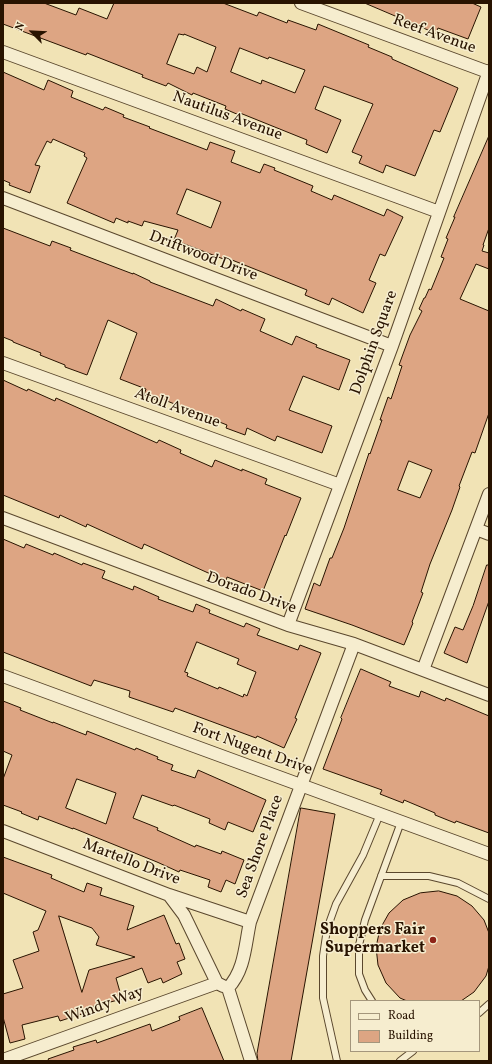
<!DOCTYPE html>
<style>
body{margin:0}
#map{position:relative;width:492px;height:1064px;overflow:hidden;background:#f1e3b5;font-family:Vollkorn,serif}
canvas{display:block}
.frame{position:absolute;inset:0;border:4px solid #281300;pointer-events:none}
.legend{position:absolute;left:350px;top:1000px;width:130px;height:52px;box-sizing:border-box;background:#f6edcf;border:1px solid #a4967c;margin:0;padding:5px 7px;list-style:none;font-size:12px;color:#281300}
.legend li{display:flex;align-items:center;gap:8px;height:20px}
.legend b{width:20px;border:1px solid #a4967c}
.north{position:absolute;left:12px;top:12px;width:40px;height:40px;-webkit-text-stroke:3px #f6edcf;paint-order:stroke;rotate:294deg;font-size:11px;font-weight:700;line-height:16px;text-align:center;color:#281300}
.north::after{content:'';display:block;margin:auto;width:14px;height:18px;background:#281300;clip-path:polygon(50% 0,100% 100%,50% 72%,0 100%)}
</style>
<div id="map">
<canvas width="492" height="1064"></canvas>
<div class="frame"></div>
<ul class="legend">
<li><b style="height:5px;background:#f6edcf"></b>Road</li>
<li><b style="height:11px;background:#dda583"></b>Building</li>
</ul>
<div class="north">N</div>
</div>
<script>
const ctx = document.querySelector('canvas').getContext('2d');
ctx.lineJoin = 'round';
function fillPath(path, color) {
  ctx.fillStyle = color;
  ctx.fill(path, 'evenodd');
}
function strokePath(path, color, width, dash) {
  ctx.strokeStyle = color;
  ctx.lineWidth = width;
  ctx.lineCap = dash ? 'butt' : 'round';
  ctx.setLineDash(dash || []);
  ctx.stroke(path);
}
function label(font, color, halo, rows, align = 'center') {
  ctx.font = font + ' Vollkorn,serif';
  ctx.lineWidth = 3;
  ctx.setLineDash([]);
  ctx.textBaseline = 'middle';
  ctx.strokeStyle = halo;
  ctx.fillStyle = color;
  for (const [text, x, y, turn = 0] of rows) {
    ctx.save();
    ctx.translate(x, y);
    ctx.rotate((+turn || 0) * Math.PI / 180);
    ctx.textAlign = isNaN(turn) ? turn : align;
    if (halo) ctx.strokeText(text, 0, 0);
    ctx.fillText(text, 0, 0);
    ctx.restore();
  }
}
const building = new Path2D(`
 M3,3H44L76,15L79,8L107,19L114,3H223L257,16L259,12L287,23L288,20L316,30L318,24L369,45L368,47L392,57V59L458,88L440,132L434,130L415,176L386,165L383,173L359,163L362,156L352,152L373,104L324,86L315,109L341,120L327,153L306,144L307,140L240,113L239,115L225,109L226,106L193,93L192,95L168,83L166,86L142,77L143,75L87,53L86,55L3,24ZM179,34L184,35V34L216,47L207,72L197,67L194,74L167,64ZM240,48L268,59L269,57L305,70L295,93L262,80L261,84L231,72Z
 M365,3H472L481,7L468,39L438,28L436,33Z
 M3,72L44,90L48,80L73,91L71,97L103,110L105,107L124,115L123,117L150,127L149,128L207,150L210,142L235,151L231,162L260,173L264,164L275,168L274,170L313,186L311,191L332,200L334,195L384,216L387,209L403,217L385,256L380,254L369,280L376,283L363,313L332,298L329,305L305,295L307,290L227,258L226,260L174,240L178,230L144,221L142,226L128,221V223L116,218L114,223L67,203L87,158L84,156L85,153L53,139L51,143L47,141L35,165L40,166L30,193L9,185L10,183L3,180ZM187,189L221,202L211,228L177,214Z
 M489,136V228L483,245H484L482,251L489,253V269L476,264L460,299L489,311V413L475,453L472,452L459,486L460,487L452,510L430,564L421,592L423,593L412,622L413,623L404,645L352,625L305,609L314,583L320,586L330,558H332L344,528L369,453L370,454L382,420H380L388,397L391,399L402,366L399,365L410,335L422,311L419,309L424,298H425L429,289L431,290L444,258L441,257L448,239L446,238L455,217H454ZM409,461L432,470L420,498L398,490Z
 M3,228L50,246L52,241L71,248L70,250L133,274V273L150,281V282L213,306L216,299L241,311L242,309L265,319L260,331L292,345L296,336L317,345L316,347L350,360L339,390L303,376L289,410L332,426L322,453L277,436L275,441L247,428L245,435L226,428L227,425L162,399L161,402L144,395L146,389L120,379L137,333L108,320L87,375L65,367V365L40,355L41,353L13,342V341L3,337Z
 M3,380L27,391L28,389L55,401L56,398L157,443L159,440L181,450L180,453L212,467L215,460L242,471V469L267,479L265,484L301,498L286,536L285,535L263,591L227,577L226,581L144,544L142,549L87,524L86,527L60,515L59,518L3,495Z
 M3,539L24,548L26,544L53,555L54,553L82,565L83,563L105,571L102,578L133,590L134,586L159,597L158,599L193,612L196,604L210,610L209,613L244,627L246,623L260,629L257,635L298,650L300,645L321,653L295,718L297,719L284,748L257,736L256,738L175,708L173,712L129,697L130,691L94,680L91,686L3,652ZM197,642L239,659L237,664L256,672L247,696L244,694L243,697L219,687L218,689L187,676L188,673L185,672Z
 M487,565H489V601L467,663L444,653L455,627L463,630L473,606Z
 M361,669L391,682L389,686L419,697L421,691L445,701L446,698L489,716V833L456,821L455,823L435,815V813L404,800L403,803L380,794L382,790L323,769L342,719L341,718Z
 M3,701L21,708L20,710L53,723V722L86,735L87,731L135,750L136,748L158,757L157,759L173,765L171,770L195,778L198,770L266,800L253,832L228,822L225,830L209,823L210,819L174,805L173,806L142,795L133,818L158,828L157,830L195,847L196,845L221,854L222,851L244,860L235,884L226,880L221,892L208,887L210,880L180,870L179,872L157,862L73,828V829L39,816L38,820L21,813L22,812L3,805V779L12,755L3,751ZM77,779L116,793L106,824L66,808Z
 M301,808L335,814L291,1061H258L257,1054Z
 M3,857L52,875L51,878L84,892L87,883L102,888L100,895L134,906L127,930L164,915L176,944L179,943L185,959L177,962L182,974L163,983L161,978L148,983L142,968L116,978L122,999L87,1008L88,1012L60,1021L58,1016L22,1025L25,1039L10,1043L3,1017V994L23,988L13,960L39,951L33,932L38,930L46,911L3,893ZM59,916L92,928L99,937L96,945L135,957L89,970L82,992Z
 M439,891L457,896L472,906L484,920L489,933V966L486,976L474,992L461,1001H407L400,998L386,983L378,965L376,947L380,929L389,913L403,900L420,893Z
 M202,1008L224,1061H49L48,1059L74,1050L73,1047L96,1040L97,1043L150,1024L152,1031L180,1020L179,1017Z`);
fillPath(building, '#dda583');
strokePath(building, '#281300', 1);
const lane = new Path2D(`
 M381,876H429L458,883L489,899
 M372,1001L365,990L359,974V945L365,920L401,822
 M479,1013L489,1004
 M337,1061L323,998V956L327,929L336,904L363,855L380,814
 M400,1061L413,1051`);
const street = new Path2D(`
 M301,3L488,72
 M3,52L439,212
 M3,198L392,346
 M3,363L340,485
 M3,518L288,625L354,644L489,695
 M476,529L489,534
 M288,625L392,346L489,71
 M423,670L489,494
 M3,676L489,854
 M3,831L169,895L250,922
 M169,895L184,915L217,983L223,986
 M3,1060L217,983
 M251,1061L228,988C245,970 245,945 250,922L354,644`);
strokePath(lane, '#5a472d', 8);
strokePath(street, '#5a472d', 14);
strokePath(lane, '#f6edcf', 6);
strokePath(street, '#f6edcf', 12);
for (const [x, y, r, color] of [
 [433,940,4,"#8f2418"]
]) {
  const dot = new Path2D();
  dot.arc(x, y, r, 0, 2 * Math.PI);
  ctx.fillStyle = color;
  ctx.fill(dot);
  strokePath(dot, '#f6edcf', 1.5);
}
label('16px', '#281300', '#f6edcf', [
 ["Reef Avenue",434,35,20],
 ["Nautilus Avenue",227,117,20],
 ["Driftwood Drive",203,257,21],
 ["Dolphin Square",375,343,-70],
 ["Atoll Avenue",177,409,20],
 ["Dorado Drive",251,594,20],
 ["Fort Nugent Drive",252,750,20],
 ["Sea Shore Place",261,847,-70],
 ["Martello Drive",131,863,21],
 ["Windy Way",105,1006,-20]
]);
label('bold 16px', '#281300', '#f6edcf', [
 ["Shoppers Fair",425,931],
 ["Supermarket",425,949]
], 'right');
</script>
